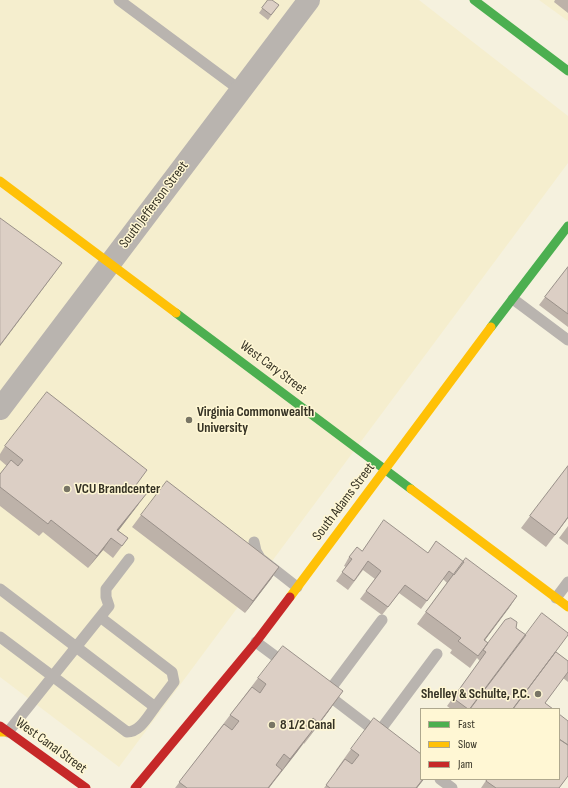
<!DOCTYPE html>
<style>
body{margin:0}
#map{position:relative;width:568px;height:788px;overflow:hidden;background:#f5f1de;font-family:"Sofia Sans Condensed",sans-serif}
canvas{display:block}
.legend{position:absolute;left:420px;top:708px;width:140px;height:72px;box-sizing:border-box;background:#fff7d4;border:1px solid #aea88e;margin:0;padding:5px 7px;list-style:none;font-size:12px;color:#353224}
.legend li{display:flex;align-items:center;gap:8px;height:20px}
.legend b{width:20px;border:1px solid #aea88e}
</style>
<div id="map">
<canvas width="568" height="788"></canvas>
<ul class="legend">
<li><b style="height:5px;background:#4caf50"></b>Fast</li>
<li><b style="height:5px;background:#ffc107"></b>Slow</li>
<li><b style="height:5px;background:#c62828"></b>Jam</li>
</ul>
</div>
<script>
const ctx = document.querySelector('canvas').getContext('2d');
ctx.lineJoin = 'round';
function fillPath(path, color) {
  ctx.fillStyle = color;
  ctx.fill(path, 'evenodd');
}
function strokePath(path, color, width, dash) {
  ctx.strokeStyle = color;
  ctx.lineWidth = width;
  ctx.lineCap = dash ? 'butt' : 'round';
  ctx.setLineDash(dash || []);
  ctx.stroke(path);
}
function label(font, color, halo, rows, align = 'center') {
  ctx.font = font + ' "Sofia Sans Condensed",sans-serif';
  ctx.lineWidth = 3;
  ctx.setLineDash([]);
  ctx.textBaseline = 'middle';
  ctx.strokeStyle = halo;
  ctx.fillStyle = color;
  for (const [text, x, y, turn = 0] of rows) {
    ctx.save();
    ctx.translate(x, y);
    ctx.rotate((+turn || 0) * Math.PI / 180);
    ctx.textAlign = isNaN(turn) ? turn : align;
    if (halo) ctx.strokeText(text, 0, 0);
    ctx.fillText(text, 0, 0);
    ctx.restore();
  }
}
fillPath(new Path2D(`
 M0,0H419L568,116V163L119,767L0,677Z
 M539,0H568V21Z`), '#f5eece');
strokePath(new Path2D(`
 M119,0L240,90
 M513,299L568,340
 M254,542L256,551L260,558L297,587
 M0,589L155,707C148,716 140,732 127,732L0,637
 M556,598L568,582
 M100,617L172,672L174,682L155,707
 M256,642L287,665
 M324,692L380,735
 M326,695L382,620
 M8,732L109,606L106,597V589L129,559
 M378,733L437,654
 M440,779L452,788`), '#b9b4af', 11);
strokePath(new Path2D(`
 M0,409L309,0`), '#b9b4af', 22);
strokePath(new Path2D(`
 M474,0L568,71
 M176,313L411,489
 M491,327L568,226`), '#4caf50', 9);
strokePath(new Path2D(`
 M0,181L176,313
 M411,489L568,607
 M290,597L491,327
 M0,732H8`), '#ffc107', 9);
strokePath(new Path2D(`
 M0,726L86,788
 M135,788L256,642L290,597`), '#c62828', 9);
fillPath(new Path2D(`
 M268,0L279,5L268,20L259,13Z
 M555,0H568V13L554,2Z
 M568,267V327L539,305Z
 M5,446L136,485L138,505L118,531L128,538L113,558L103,550L88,568L43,532L39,536L0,506V474L7,466L0,460V454Z
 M568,466V518L546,547L521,528Z
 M141,515L279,567L271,579L245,613L132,527Z
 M568,526V545L559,538Z
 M362,551L428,553L464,562L517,596L485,640L488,643L516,628L526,635L556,652L568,661V682L563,678L545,703L553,709H451L447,706L480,661L477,658L470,668L450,653L452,650L417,624L447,583L443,579L421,609L399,593L382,615L360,599L375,579L363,570L348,590L336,581L346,567L344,566L349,557Z
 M258,678L343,691L328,712L304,744V743L269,788H175Z
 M351,749L424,779L417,788H324L337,771L336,770Z
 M568,776L559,788H481L487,779Z`), '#bdb2a9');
fillPath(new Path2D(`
 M62,263L51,278L0,346V345Z
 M147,493L138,505L112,539L117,530Z
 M568,517V518L546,547L555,535Z
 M111,538L103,550L88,568L97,556Z
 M279,567L271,579L245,613L253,601Z
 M517,596L509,608L476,652L484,640Z
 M343,691L328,712L304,744L319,723Z
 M312,731L297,752L275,780L290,759Z
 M282,770L269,788H268Z
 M423,779H424L417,788H416Z`), '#9a918a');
const building = new Path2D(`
 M268,0H272L279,5L271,15L262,8Z
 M0,218L62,263L0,345Z
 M568,267V314L545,297Z
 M47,392L147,470L136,485L147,493L117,530L128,538L122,546L111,538L97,556L51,520L48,524L0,487V474L11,460L18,466L23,460L5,446Z
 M568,466V517L555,535L530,516Z
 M167,481L279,567L253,601L141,515Z
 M384,520L428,553L436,541L464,562L454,575L449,571L427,601L405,585L388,607L366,591L381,571L368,561L354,581L342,572L352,559L349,557L357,547L362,551Z
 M466,558L517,596L484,640L488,643L478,656L458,641L461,638L426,612Z
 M542,613L568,633V635L513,709H470Z
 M511,618L517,622L516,628L526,635L470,709H468L453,698L486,652L483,650L487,644L505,620Z
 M283,646L343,691L319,723L313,718L306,726L312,731L290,759L284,754L276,765L282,770L268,788H187L179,782L224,724L232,730L239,721L230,715L252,687L260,693L266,684L258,678Z
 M556,652L568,661V672L545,703L553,709H513Z
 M559,714L568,721V745L559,739Z
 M374,718L421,754V779H423L416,788H330L326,785L345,759L352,764L359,755L351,749Z
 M559,739L568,745V776L559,788H496L486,781L487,779H559Z`);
fillPath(building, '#dccfc5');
strokePath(building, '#9a918a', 1);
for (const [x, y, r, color] of [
 [189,420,4,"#787565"],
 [67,489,4,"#787565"],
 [538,694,4,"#787565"],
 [272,725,4,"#787565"]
]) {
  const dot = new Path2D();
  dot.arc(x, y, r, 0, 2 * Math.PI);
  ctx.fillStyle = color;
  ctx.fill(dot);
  strokePath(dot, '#fff7d4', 1.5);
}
label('14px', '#353224', '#fff7d4', [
 ["South Jefferson Street",154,205,-53],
 ["West Cary Street",273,368,37],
 ["South Adams Street",344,502,-53],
 ["West Canal Street",51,746,36]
]);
label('bold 14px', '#353224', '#fff7d4', [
 ["Virginia Commonwealth",197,412],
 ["University",197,428],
 ["VCU Brandcenter",75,489],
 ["Shelley & Schulte, P.C.",530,694,"right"],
 ["8 1/2 Canal",280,725]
], 'left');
</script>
